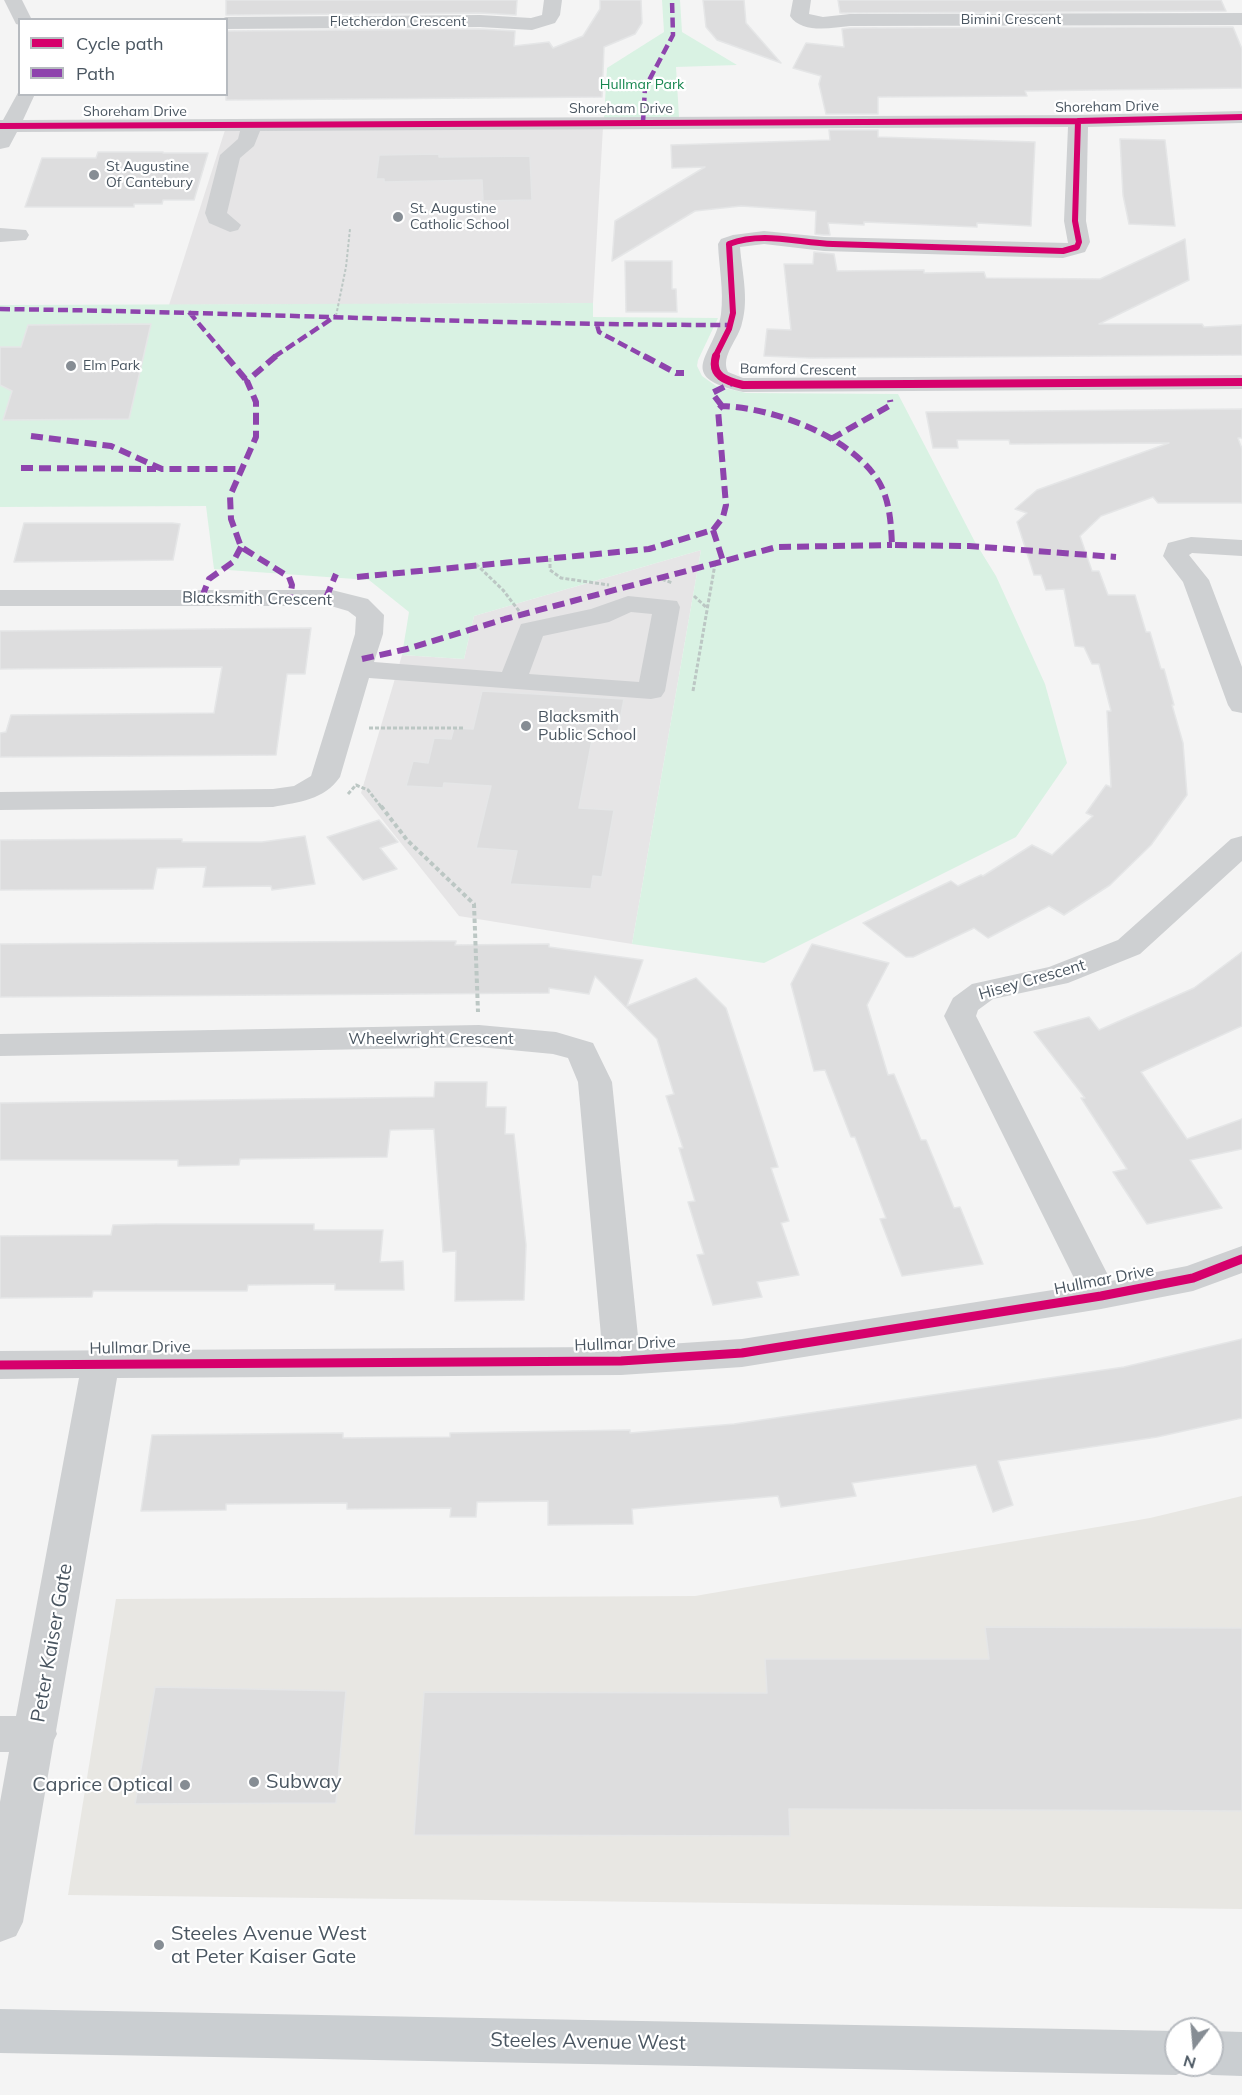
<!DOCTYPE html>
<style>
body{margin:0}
#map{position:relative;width:1242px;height:2095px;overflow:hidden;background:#f4f4f4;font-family:Mulish,sans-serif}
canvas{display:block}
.legend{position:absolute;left:18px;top:18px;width:210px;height:78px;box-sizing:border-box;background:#fff;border:2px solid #b7bbc0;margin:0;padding:8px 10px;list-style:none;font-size:18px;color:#4a5661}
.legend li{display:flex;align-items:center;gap:12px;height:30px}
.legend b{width:30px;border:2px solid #b7bbc0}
.north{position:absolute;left:1164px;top:2017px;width:60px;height:60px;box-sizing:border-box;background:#fff;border:2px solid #b7bbc0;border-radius:50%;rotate:196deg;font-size:16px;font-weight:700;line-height:24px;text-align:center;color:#4a5661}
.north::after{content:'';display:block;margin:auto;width:21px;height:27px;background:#868d94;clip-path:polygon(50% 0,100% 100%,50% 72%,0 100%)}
</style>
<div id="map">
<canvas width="1242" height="2095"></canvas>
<ul class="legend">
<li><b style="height:8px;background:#d6006c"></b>Cycle path</li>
<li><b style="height:8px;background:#8e44ad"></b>Path</li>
</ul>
<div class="north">N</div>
</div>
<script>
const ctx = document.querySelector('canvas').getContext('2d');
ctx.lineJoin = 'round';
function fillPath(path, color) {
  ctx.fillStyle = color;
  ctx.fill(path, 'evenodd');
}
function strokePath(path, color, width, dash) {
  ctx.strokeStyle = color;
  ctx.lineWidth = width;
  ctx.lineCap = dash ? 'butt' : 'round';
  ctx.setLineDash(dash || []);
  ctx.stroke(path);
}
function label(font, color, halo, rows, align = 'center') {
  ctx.font = font + ' Mulish,sans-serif';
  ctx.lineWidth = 4.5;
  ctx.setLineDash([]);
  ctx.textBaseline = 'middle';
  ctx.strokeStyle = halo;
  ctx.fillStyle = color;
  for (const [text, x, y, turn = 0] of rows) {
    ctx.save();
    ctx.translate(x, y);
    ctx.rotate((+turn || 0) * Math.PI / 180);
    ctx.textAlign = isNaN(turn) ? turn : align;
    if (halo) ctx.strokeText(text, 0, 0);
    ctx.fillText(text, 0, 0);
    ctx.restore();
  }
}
fillPath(new Path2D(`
 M1242,1496V1909L68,1895L116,1599L695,1596L1150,1518Z`), '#e8e7e3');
fillPath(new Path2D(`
 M603,127L593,303L169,305L225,130Z
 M701,550L632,944L459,916L361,793L402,655L464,659L474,616Z`), '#e6e5e6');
fillPath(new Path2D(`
 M662,0H680L682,32L737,65L676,67L679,117L604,118L607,68L664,32Z
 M593,303V317L718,318L698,360L697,366L702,376L716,386L746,393L898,394L975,542L996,576L1045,684L1067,763L1016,837L764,963L632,944L701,550L474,616L464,659L402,655L409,612L369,580L214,569L206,506L0,507V305Z`), '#d9f2e3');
const building = new Path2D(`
 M226,0H517L516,15L480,13L226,15Z
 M600,0H641L642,23L635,34L604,47L602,97L226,100V31L480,29L515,31L514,46L549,42L553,48L583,36L600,9Z
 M703,0H744L746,23L781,63L717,40L706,27Z
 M838,0H1221L1226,11L840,13Z
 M1233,27L1242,49V88L1025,91L1027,96L878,97V114H826L819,84L821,76L793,68L806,43L844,47L842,29L850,28Z
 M829,130H878V137L1035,142L1031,226L977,223V227L864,222V225L828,223L830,235H824L815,234L816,211L741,206L695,211L612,261L615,221L705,167L672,168L671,145L830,140Z
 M1120,139L1165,140L1175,226L1129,224L1123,195Z
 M98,152H163V153H208L194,200H163L162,204H134V207H25L42,158H96Z
 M439,154V157L530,156L532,200L483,201L482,180L384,182V179H376L379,155Z
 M1185,239L1189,280L1099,324H1202L1204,327L1242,325V355L811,358L764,356L767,329L791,330L784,264H813L814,252L834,254L837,271L924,270V273L984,272L986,278L1100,279Z
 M625,261H672V289H676L677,312H626Z
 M151,324L129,419L3,420L12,391L0,385V347H21L28,325Z
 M1242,409V438H1238L1242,449V503H1158L1153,497L1101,516L1080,536L1092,571H1099L1108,595H1135L1146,632H1150L1161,669H1164L1174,705H1172L1183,743L1187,795L1151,845L1110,885L1064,915L1049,906L988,938L974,928L913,957H906L863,923L951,881L958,886L981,875L983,876L1032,845L1052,855L1093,816L1086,813L1106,785L1111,787L1107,711H1111L1099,664H1092L1084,647L1075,646L1064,589L1046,590L1041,575H1034L1017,522L1027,513L1015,509L1037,490L1169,443L1010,444L1009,440H957L958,448H933L926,412Z
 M24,523H172L180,524L173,560L14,562Z
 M311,628L305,674H287L276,755L0,757V733L6,732L11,715L214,713L222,667L0,669V631Z
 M482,691L624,699L616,741L592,740L579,808L614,810L602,877L593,876L591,889L510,884L517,851L476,848L491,786L444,783L443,788L406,786L413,761L428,763L434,738L451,739L454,728L473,729Z
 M379,820L398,842L380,848L397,869L363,880L327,837Z
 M305,836L315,884L272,890L271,886L203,887L206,867L157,868L153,889L0,890V840L182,839V842H262Z
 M433,941H456L455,945L549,944V947L643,960L627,1006L696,978L726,1008L778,1167L771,1168L789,1221L781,1223L799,1275L757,1282L762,1297L713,1305L697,1255L704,1254L688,1202L695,1201L679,1148H683L666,1096L674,1094L657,1039L595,976L589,994L549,988V993L0,997V944Z
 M812,944L889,963L867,1005L888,1075L894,1074L921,1140H926L954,1208L960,1207L983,1264L902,1276L880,1219L886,1218L855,1137H851L825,1070L814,1071L791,984Z
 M1242,952V1026L1141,1072L1187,1139L1242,1119V1149L1190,1160L1222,1208L1147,1224L1113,1172L1127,1169L1081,1098H1085L1034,1032L1089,1017L1099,1030L1194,988Z
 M435,1082H487L486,1107H506L505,1134H514L526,1245L524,1300L455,1301L456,1251L443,1252L434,1129L390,1130L387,1157L240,1159L239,1165L178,1166V1160H0V1103L434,1097Z
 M157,1224H314V1230H383L380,1262L403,1261L404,1290H335V1284L248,1285L247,1291H93L92,1297L0,1298V1236L111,1235L113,1225Z
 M1242,1339V1418L1157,1437L998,1461L1013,1505L993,1512L976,1465L852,1483L856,1496L781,1507L778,1496L632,1509L633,1524L548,1525V1501L477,1502L476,1517H450L451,1508L347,1509V1503L226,1504V1510L141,1511L152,1435L343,1433V1438L450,1437V1433L630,1430V1433L734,1424L1124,1367Z
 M985,1627L1242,1628V1811L789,1809L790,1836L414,1835L424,1692L767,1693L765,1659H989Z
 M155,1687L346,1691L336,1803L135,1804Z`);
fillPath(building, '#ddddde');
strokePath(building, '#e5e6e7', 1.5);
strokePath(new Path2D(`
 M336,316L346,267L350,229`), '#bcc7c4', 2, [3, 2]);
strokePath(new Path2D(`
 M550,558V570L561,578L609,585
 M476,564L503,590L519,611
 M662,579L672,583
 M694,596L706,607
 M693,691L715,564
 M369,728H465
 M348,794L356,785L368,790L382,808`), '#bcc7c4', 3, [4, 2]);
strokePath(new Path2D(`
 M381,806L407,840L474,904L478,1012`), '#bcc7c4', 4, [4.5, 3]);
fillPath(new Path2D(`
 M4,0H22L32,20H20V25L16,24Z
 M544,0H562L560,15L555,23L532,30L480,27L226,29V20H219L226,17L480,15L531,18L542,15Z
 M793,0H811L809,14L823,17L850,14L1242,13V25L850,26C831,28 802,34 790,16Z
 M20,89V94H35L23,120L1078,115L1242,111V123L1088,127L1086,221L1090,242L1085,252L1063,258L824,251L764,244L740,247C742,272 749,299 742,323C739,339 720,356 728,372L743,378L1242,375V389L743,392C672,376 715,356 721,314C724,291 719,267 718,244L721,239L733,235L764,231L824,237L1068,243L1064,221L1068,127L260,131L254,146L240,158L227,213L241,225L238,230L230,232L209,223L205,213L220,155L238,139L240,131L17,132L9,147L0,149V120H3Z
 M0,228L26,230L29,235L26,240L0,242Z
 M1191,537L1242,540V556L1192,553L1189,555L1209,580L1242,667V713L1232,711L1228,705L1183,582L1163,556L1168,543Z
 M0,590H332L368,599L384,615L383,634L374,662L502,672L521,624L591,609L628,596L677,601L680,607L665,691L661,697L651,699L369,678L340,777C324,800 299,802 273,807L0,810V792L273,789L294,786L311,776L355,634L356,617L348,611L331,606H0ZM631,612L652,614L639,682L529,674L543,636L609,622Z
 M1242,836V861L1140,954L1068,983L993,999L978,1010L976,1016L1111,1281L1187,1266L1242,1246V1273L1193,1291L1101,1309L742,1367L621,1375L117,1378L56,1731L57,1734L54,1740L23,1922L16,1936L0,1942V1802L9,1752H0V1716H16L79,1378L0,1379V1351L602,1347L578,1082L568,1058L553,1054L479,1047L0,1056V1034L479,1025L556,1032L593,1043L612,1082L639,1346L742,1339L1078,1286L944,1016L953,998L972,984L1049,967L1118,940L1231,839Z`), '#ced0d2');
fillPath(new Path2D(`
 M0,2009L1176,2031V2065H1212V2031L1242,2032V2076L1212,2075L1195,2068L1194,2065L1193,2068L1176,2075L0,2053Z`), '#caced1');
strokePath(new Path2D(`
 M643,122L645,88L673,35L672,0
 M0,309C244,312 487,325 731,325
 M189,312L227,357
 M597,325L599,332L646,357
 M274,357L336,316`), '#8e44ad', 4.5, [10, 4.5]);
strokePath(new Path2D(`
 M226,356L247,381
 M276,356L247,381L256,402V437L230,496L231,519L241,547L289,577L292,585L290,597
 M644,356L676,373H684
 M722,406L712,393L732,383
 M31,436L111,446L162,469H240
 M831,439L891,405L890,400
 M21,468L156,469
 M713,530L723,561
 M357,577L649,549L713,530L723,517L726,505L718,410L722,406C774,408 851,436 879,482C890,501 891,524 892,545L969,546L1116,557
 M202,597L209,579L233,562L241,547
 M326,598L336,574
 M362,659L407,649L505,619L777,547L892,545`), '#8e44ad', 6, [12, 6]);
strokePath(new Path2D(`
 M0,126L1078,121L1242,117
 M715,357L729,329L733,313L729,244C763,231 798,243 833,244C910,247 986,248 1063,251L1077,247L1079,242L1075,221L1078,121`), '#d6006c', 6);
strokePath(new Path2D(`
 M716,356C710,376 726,381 743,385L1242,382`), '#d6006c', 8);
strokePath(new Path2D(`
 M0,1365L621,1361L742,1353L1101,1296L1193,1278L1242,1259`), '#d6006c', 9);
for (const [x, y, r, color] of [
 [94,175,6,"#868d94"],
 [398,217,6,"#868d94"],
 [71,366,6,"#868d94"],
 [526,726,6,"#868d94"],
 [254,1782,6,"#868d94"],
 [185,1785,6,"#868d94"],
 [159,1945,6,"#868d94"]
]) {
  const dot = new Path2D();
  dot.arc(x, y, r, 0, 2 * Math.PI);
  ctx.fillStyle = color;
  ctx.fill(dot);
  strokePath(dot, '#fff', 2);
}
label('14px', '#4a5661', '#fff', [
 ["Bimini Crescent",1011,20],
 ["Fletcherdon Crescent",398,22],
 ["Shoreham Drive",1107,107,-1],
 ["Shoreham Drive",621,109],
 ["Shoreham Drive",135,112],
 ["Bamford Crescent",798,370,1]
]);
label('14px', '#17864f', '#fff', [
 ["Hullmar Park",642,85]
]);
label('14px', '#4a5661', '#fff', [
 ["St Augustine",106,167],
 ["Of Cantebury",106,183],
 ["St. Augustine",410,209],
 ["Catholic School",410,225],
 ["Elm Park",83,366]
], 'left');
label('16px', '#4a5661', '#fff', [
 ["Blacksmith Crescent",257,599,1],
 ["Hisey Crescent",1032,980,-16],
 ["Wheelwright Crescent",431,1039],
 ["Hullmar Drive",1104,1280,-11],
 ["Hullmar Drive",625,1344,-2],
 ["Hullmar Drive",140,1348,-1]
]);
label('16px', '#4a5661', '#fff', [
 ["Blacksmith",538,717],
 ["Public School",538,735]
], 'left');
label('20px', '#4a5661', '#fff', [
 ["Peter Kaiser Gate",52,1643,-80],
 ["Steeles Avenue West",588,2042,1]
]);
label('20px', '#4a5661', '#fff', [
 ["Subway",266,1782],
 ["Caprice Optical",173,1785,"right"],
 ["Steeles Avenue West",171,1934],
 ["at Peter Kaiser Gate",171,1957]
], 'left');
</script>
